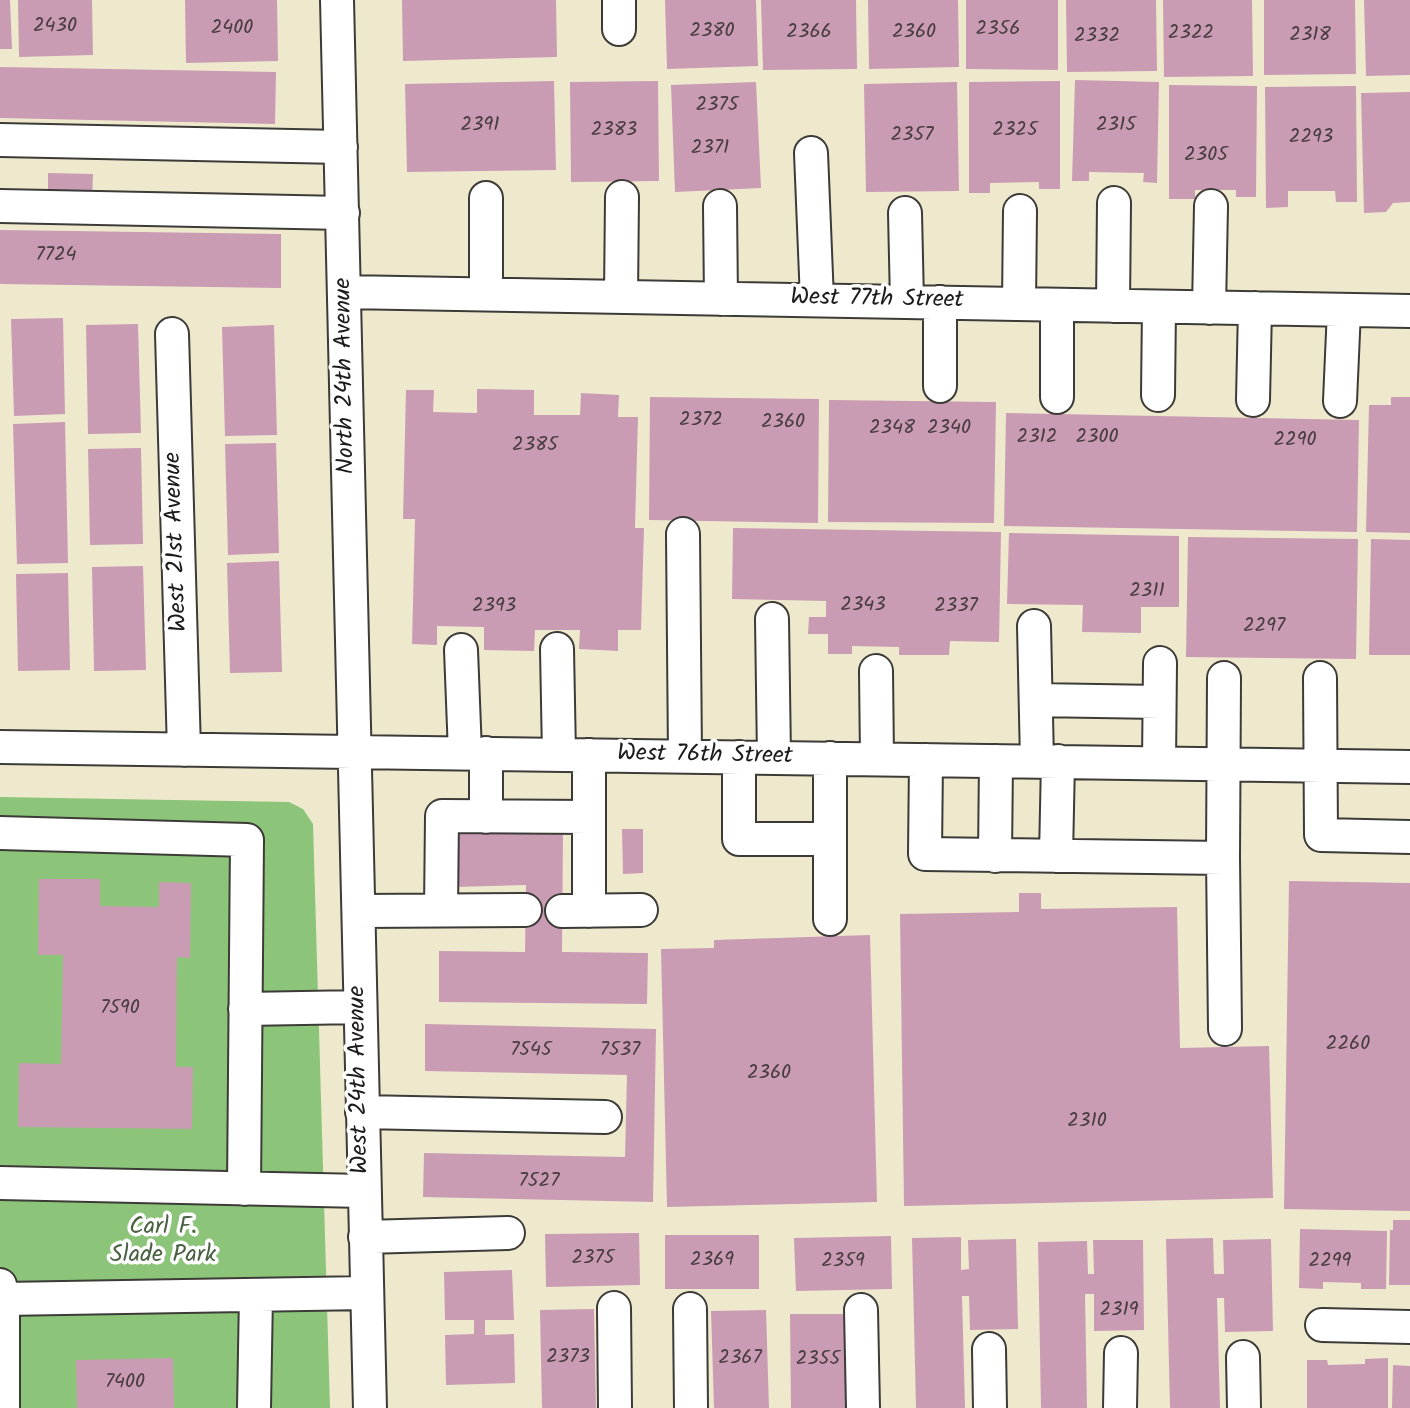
<!DOCTYPE html>
<style>
body{margin:0}
canvas{display:block;background:#eee8cd}
</style>
<canvas width="1410" height="1408"></canvas>
<script>
const ctx = document.querySelector('canvas').getContext('2d');
ctx.lineJoin = 'round';
function fillPath(path, color) {
  ctx.fillStyle = color;
  ctx.fill(path, 'evenodd');
}
function strokePath(path, color, width, dash) {
  ctx.strokeStyle = color;
  ctx.lineWidth = width;
  ctx.lineCap = dash ? 'butt' : 'round';
  ctx.setLineDash(dash || []);
  ctx.stroke(path);
}
function label(font, color, halo, rows, align = 'center') {
  ctx.font = font + ' Kalam,sans-serif';
  ctx.lineWidth = 7;
  ctx.setLineDash([]);
  ctx.textBaseline = 'middle';
  ctx.strokeStyle = halo;
  ctx.fillStyle = color;
  for (const [text, x, y, turn = 0] of rows) {
    ctx.save();
    ctx.translate(x, y);
    ctx.rotate((+turn || 0) * Math.PI / 180);
    ctx.textAlign = isNaN(turn) ? turn : align;
    if (halo) ctx.strokeText(text, 0, 0);
    ctx.fillText(text, 0, 0);
    ctx.restore();
  }
}
fillPath(new Path2D(`
 M0,797L289,802L303,809L313,824L330,1408H0Z`), '#8cc579');
fillPath(new Path2D(`
 M0,0H10L12,49H0Z
 M18,0H92L93,55L19,57Z
 M185,0H277L278,61L186,63Z
 M402,0H556L557,57L403,61Z
 M665,0H756L758,66L667,69Z
 M761,0H856L857,69L763,70Z
 M868,0H958L959,67L869,69Z
 M966,0H1058V70L966,69Z
 M1066,0H1156L1157,71L1067,72Z
 M1163,0H1252L1253,76L1164,77Z
 M1264,0H1355L1356,74L1264,75Z
 M1364,0H1410V75L1366,76Z
 M0,67L276,72L275,124L0,118Z
 M1075,80L1159,82L1157,183L1143,182L1144,173L1089,172V181H1072Z
 M554,81L556,170L407,172L405,84Z
 M658,81L659,181L571,182L570,82Z
 M1060,81V189H1039V182L990,183V193H969V82Z
 M756,82L761,188L675,192L671,85Z
 M957,82L959,191L866,192L864,84Z
 M1169,85L1257,86L1256,197H1236V190H1195V199H1169Z
 M1356,86L1357,202H1336L1335,191H1288V207L1266,208L1265,87Z
 M1410,92V202L1393,203L1386,212L1364,213L1361,93Z
 M48,173L93,174L92,198L48,196Z
 M0,230L281,234V288L0,284Z
 M63,318L65,414L14,416L11,319Z
 M138,324L141,433L88,434L86,325Z
 M274,325L277,435L225,436L222,327Z
 M477,389L534,390V415H580L581,393L619,395L618,417H638L635,528H644L641,630H618V651L579,649L580,630H535L534,651L484,650V627L437,626V645L412,644L415,519H403L406,390H434L433,412L477,413Z
 M650,397L819,399L818,523L649,520Z
 M1391,397H1410V533L1366,532L1369,405H1391Z
 M829,400L996,402L994,523L828,522Z
 M1006,413L1359,420L1357,532L1004,526Z
 M65,422L68,563L17,564L13,424Z
 M276,443L279,553L228,555L225,444Z
 M141,448L143,544L90,545L88,449Z
 M733,528L1001,532L999,642L950,641L949,655H899V647L852,646V654H828V634H808L809,617H826V601L732,599Z
 M1009,533L1179,536V607H1141V633L1082,632L1083,605L1007,604Z
 M1188,537L1358,539L1356,659L1186,657Z
 M1371,539L1410,540V655H1369Z
 M279,561L282,672L230,673L227,563Z
 M143,566L146,670L94,671L92,567Z
 M68,573L70,670L18,671L16,574Z
 M622,829H643V873L623,874Z
 M457,831L563,832L562,952L648,953L647,1004L439,1002V951L525,952L526,885L454,887Z
 M39,879H100V906L159,907V882L191,883L190,958L177,957L176,1067H193L192,1129L18,1127L19,1063L61,1064L63,955H38Z
 M1289,881L1410,883V1211L1284,1209Z
 M1019,893H1041V909L1177,907L1180,1048L1269,1046L1273,1198L904,1206L900,914L1019,912Z
 M870,935L877,1202L667,1207L661,949L714,948V940Z
 M425,1024L656,1029L653,1202L423,1197L424,1153L625,1157L627,1075L425,1071Z
 M1393,1220H1410V1285H1389L1390,1230H1393Z
 M1300,1229L1387,1231L1386,1289H1361V1283L1323,1282V1289L1299,1288Z
 M639,1233L640,1285L546,1287L545,1234Z
 M665,1235H759V1289H665Z
 M891,1236L892,1289L796,1291L794,1238Z
 M961,1237V1270L969,1269L968,1240L1016,1239L1018,1329L970,1330L969,1296H962L965,1408H916L912,1238Z
 M1213,1238L1214,1274H1224L1223,1240L1271,1239L1273,1331L1225,1332L1224,1298H1217L1220,1408H1170L1166,1239Z
 M1093,1240H1143L1144,1330L1094,1331V1294H1085L1087,1408H1041L1038,1242L1087,1241L1088,1274H1094Z
 M512,1270L514,1320H485V1335L514,1334L515,1383L446,1385L445,1335L474,1334V1320H445L444,1272Z
 M594,1309L596,1408H542L540,1310Z
 M766,1310L769,1408H714L711,1311Z
 M790,1314H845L847,1408H791Z
 M173,1358L174,1408H77L76,1360Z
 M1388,1358V1408H1307V1360H1327L1328,1365L1365,1364V1359Z
 M1393,1365L1410,1366V1408H1392Z`), '#ca9cb4');
const minor = new Path2D(`
 M337,0L370,1408
 M619,0V29
 M0,140L341,147
 M811,153L817,300
 M486,198V294
 M0,206L343,213
 M720,206L721,299
 M905,213L907,302
 M345,292L1410,311
 M621,297L622,197
 M1019,304L1020,211
 M1113,306L1114,203
 M1209,308L1211,206
 M172,334L184,750
 M940,386V302
 M1158,395L1159,307
 M1057,397V305
 M1253,400L1255,308
 M1340,401L1344,310
 M683,534L685,756
 M772,619L774,757
 M1034,626L1037,761
 M557,649L559,755
 M461,650L465,753
 M876,671L877,759
 M1320,678L1321,835L1410,837
 M1036,700L1159,702
 M0,747L1410,767
 M739,757V839H830
 M830,758V919
 M926,760L925,854L1223,858L1224,678
 M1159,763L1160,663
 M486,817V753
 M0,833L247,840L244,1189
 M995,856L996,761
 M1056,856L1058,761
 M1223,858L1225,1029
 M441,910L442,816L589,817
 M359,911L525,910
 M562,911L641,910
 M589,911V755
 M245,1009L360,1007
 M362,1112L605,1117
 M0,1183L363,1191
 M365,1237L508,1233
 M0,1285L3,1299V1408
 M3,1299L366,1293
 M614,1308L615,1408
 M690,1309L691,1408
 M861,1310L863,1408
 M1322,1325L1410,1327
 M989,1349L990,1408
 M1243,1357L1244,1408
 M254,1408L256,1295
 M1120,1408L1121,1353`);
strokePath(minor, '#3c3b37', 36);
strokePath(minor, '#fff', 32);
label('20px', '#483c42', null, [
 ["2430",55,28],
 ["2400",232,30],
 ["2356",998,31],
 ["2380",712,33],
 ["2366",809,34],
 ["2360",914,34],
 ["2322",1191,35],
 ["2318",1310,37],
 ["2332",1097,38],
 ["2375",717,107],
 ["2391",480,127],
 ["2315",1116,127],
 ["2383",614,132],
 ["2325",1015,132],
 ["2357",912,137],
 ["2293",1311,139],
 ["2371",710,150],
 ["2305",1206,157],
 ["7724",56,257],
 ["2372",701,422],
 ["2360",783,424],
 ["2348",892,430],
 ["2340",949,430],
 ["2312",1037,439],
 ["2300",1097,439],
 ["2290",1295,442],
 ["2385",535,447],
 ["2311",1147,593],
 ["2343",863,607],
 ["2393",494,608],
 ["2337",956,608],
 ["2297",1264,628],
 ["7590",120,1010],
 ["2260",1348,1046],
 ["7545",531,1052],
 ["7537",620,1052],
 ["2360",769,1075],
 ["2310",1087,1123],
 ["7527",539,1183],
 ["2375",593,1260],
 ["2369",712,1262],
 ["2359",843,1263],
 ["2299",1330,1263],
 ["2319",1119,1312],
 ["2373",568,1359],
 ["2367",740,1360],
 ["2355",818,1361],
 ["7400",125,1384]
]);
label('24px', '#1c1c1c', '#fff', [
 ["West 77th Street",877,301,1],
 ["North 24th Avenue",347,376,-91],
 ["West 21st Avenue",178,542,-92],
 ["West 76th Street",705,757,1],
 ["West 24th Avenue",361,1080,-91]
]);
label('24px', '#496041', '#fff', [
 ["Carl F.",163,1229],
 ["Slade Park",163,1257]
]);
</script>
